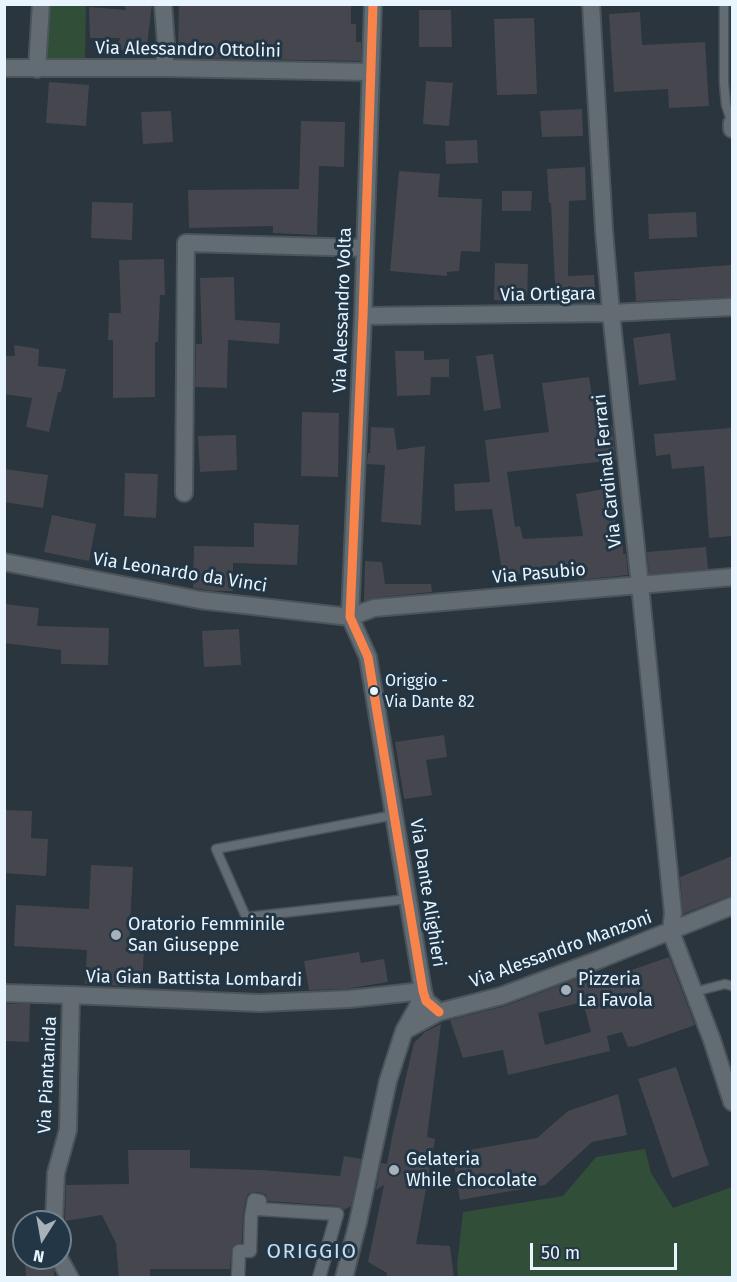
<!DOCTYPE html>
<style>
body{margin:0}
#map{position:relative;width:737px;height:1282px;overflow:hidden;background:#2a353d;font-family:"Fira Sans",sans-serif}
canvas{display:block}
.frame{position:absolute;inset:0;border:6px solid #e8f4fe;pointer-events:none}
.north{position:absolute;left:12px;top:1210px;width:60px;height:60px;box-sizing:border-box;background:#223645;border:2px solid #71828f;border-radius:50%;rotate:191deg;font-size:16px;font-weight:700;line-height:24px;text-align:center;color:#e8f4fe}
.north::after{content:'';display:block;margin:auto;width:21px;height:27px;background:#a6b1ba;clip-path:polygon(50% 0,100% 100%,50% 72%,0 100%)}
.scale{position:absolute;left:530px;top:1243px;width:147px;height:27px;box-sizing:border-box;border:3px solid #e8f4fe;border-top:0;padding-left:8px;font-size:18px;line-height:21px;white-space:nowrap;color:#e8f4fe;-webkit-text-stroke:4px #223645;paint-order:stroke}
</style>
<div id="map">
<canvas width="737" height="1282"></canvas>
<div class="frame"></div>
<div class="north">N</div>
<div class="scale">50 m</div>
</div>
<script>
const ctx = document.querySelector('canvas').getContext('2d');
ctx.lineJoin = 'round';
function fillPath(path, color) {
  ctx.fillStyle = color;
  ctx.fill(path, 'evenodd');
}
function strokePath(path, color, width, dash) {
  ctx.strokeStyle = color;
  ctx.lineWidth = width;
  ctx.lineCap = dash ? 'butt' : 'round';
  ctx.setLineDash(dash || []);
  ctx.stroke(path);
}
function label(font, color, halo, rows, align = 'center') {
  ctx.font = font + ' "Fira Sans",sans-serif';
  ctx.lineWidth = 6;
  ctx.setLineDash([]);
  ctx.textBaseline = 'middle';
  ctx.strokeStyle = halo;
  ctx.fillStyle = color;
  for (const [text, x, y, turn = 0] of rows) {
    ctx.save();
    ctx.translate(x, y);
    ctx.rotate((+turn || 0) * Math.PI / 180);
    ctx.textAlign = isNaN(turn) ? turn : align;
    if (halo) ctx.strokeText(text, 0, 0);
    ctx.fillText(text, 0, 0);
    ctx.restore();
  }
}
fillPath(new Path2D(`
 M46,5H86L85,63L45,62Z
 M645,1149L651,1173L673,1208L732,1187V1277H458L457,1265L463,1212L563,1196L596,1157Z`), '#314e39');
fillPath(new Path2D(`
 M124,4H152L146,54L116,49L120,38H90L89,7L126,10Z
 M179,4H351V24H356V42H361V61L188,58V49H178Z
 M419,10H451L452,47H419Z
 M640,12L642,45L705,42L709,106L669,108L668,89L614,92L609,14Z
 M534,18L537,94L497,95L494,19Z
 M426,81L453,83L449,126L423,124Z
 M49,82L89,85L86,126L46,123Z
 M582,109L583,136L542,137L540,111Z
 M171,111L173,142L143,144L141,112Z
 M301,121L345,122L344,167L319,166L317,235L273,233V226L189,228L188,190L299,189Z
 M477,140L478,163L446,164L445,141Z
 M585,167L586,200L569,201L568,276L594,275L596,303H556L551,203H549L547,169Z
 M399,171L440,174L438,197L482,199L480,252L461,251L459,271L447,272V276L390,271Z
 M502,191H532L531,211H502Z
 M92,202L133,203L132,240L91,238Z
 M696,212L697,237L649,239L648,214Z
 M164,259L165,295H160L158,342H155V397L113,398V340H108L109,313H121L119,260Z
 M495,263L528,264L527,302L494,300Z
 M731,265L732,297L636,301L634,272Z
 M234,277L235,320L280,323L279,344L228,340L227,388L195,387L196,344H202L200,278Z
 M670,333L676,380L639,385L633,338Z
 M14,345L39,349L38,366L66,369L61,392H58L49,432L26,427L32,398L4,394V356H15Z
 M395,351H424V360L449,359V377H431L430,395L397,396Z
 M493,354L501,408L484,411L476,356Z
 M589,377L597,427L612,425L616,460L507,472L515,527L520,526L523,539L583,536L576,494L610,488L619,545H623V554H626L628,575L578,580L577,567L528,569V573L503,577L492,509L455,511L454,484L490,482L485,440L549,432L542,383Z
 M302,412L339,413L338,477L301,476Z
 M371,427L394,428L397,450L425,446L421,525L381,522L385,465L367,464L368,453H370Z
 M732,428V536L709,538L704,466L672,469L670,454L656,456L654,434Z
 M236,435L237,470L200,472L198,436Z
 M4,469L48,475L43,508L4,502Z
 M125,473L158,474L156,518L124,516Z
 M52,515L96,524L89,561L44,552Z
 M254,523L299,525L297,565L233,563V591H212L193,588L194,546L254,547Z
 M706,547L708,569L649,574L647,552Z
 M365,561L382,562L385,584H431L432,592L373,598L364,601Z
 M4,604L39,608L37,626L109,628L108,665L61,664V650L4,643Z
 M239,629L241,665L204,667L202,631Z
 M444,735L447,757L426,760L432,795L404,799L395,742Z
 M4,810L32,811L31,838L48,839L46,876L4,873Z
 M732,856V895L683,914L680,877Z
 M91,865L133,867L129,947L144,948L142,987L85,984L87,950L14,946L16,905L89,909Z
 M359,952L361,963L384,959L388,982L346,989L309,990L304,961Z
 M669,957L695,1025L633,1047L632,1046L628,1047L622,1032L607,1036L610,1051L508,1075L503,1050L463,1058L450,1020L505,1006L585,976L589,985ZM583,1002L591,1032L545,1045L538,1013Z
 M4,1004H30L29,1042L4,1041Z
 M441,1024L427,1137L435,1139L416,1244L450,1246L454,1278H387V1273L368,1262L384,1185L376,1190L381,1163L387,1164L393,1132L414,1043L425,1032Z
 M676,1067L709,1165L672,1178L638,1079Z
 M618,1094L627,1135L592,1142L545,1185L460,1200L452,1153L537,1138L568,1111Z
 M128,1150H190V1168L261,1170L340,1176L344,1156L361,1159L351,1206L344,1210L338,1206L268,1201L266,1195L262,1193L255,1192L248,1194L246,1199L243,1216L242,1243L236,1244L232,1247L230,1269H150V1278H119L116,1243L102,1215L65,1221L66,1185L129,1184Z
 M25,1258H49L54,1271V1278H26Z`), '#46474e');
const service = new Path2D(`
 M724,4V83L726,105L732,123
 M394,815L216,849L246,917L408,899
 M694,992L725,984L732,986`);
const pedestrian = new Path2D(`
 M238,1278L239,1251H250L251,1217L254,1200L260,1201L259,1209L337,1214L319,1278`);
const minor = new Path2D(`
 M163,4L166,44L164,68
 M373,4L363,316L350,617L368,657L423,991L426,1001L439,1012
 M591,4L604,230L611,313L640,585L673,913L671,932L712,1040L732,1102
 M4,68H164L371,72
 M37,69L41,4
 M732,123V129
 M363,316L611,313L732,307
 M184,493L186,243L365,248
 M4,562L200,600L350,617L374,608L732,577
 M4,993L71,995L68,1130L56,1173L54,1222
 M71,995L260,1003L349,999L423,991
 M404,1031L439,1012L501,996L598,960L732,906
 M59,1258L70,1278
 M344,1278L358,1222L388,1081L404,1031L417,1008L423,991`);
strokePath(service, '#4a545b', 11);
strokePath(pedestrian, '#4a545b', 15);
strokePath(minor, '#4a545b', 20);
strokePath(service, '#646c73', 8);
strokePath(pedestrian, '#646c73', 12);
strokePath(minor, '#646c73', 16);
strokePath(new Path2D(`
 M373,4L363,316L350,617L368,657L423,991L426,1001L439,1012`), '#f8844c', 9);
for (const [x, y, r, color] of [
 [374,691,5,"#e8f4fe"],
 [116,935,6,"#a6b1ba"],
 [566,990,6,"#a6b1ba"],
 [394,1170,6,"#a6b1ba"]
]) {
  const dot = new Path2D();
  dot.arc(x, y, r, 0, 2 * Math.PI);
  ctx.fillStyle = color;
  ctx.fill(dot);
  strokePath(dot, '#223645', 2);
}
label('16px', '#e8f4fe', '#223645', [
 ["Origgio -",385,682],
 ["Via Dante 82",385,703]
], 'left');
label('18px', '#e8f4fe', '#223645', [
 ["Via Alessandro Ottolini",188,50,1],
 ["Via Ortigara",548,295,-1],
 ["Via Alessandro Volta",343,310,-88],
 ["Via Cardinal Ferrari",608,471,-96],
 ["Via Leonardo da Vinci",180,573,9],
 ["Via Pasubio",539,574,-5],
 ["Via Dante Alighieri",427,893,81],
 ["Via Alessandro Manzoni",561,950,-20],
 ["Via Gian Battista Lombardi",194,979,1],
 ["Via Piantanida",48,1075,-87]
]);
label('18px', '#e8f4fe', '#223645', [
 ["Oratorio Femminile",128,925],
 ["San Giuseppe",128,946],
 ["Pizzeria",578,980],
 ["La Favola",578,1001],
 ["Gelateria",406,1160],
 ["While Chocolate",406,1181]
], 'left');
ctx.letterSpacing = '1.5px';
label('21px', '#c5ddf0', '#223645', [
 ["ORIGGIO",312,1252]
]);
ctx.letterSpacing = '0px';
</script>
